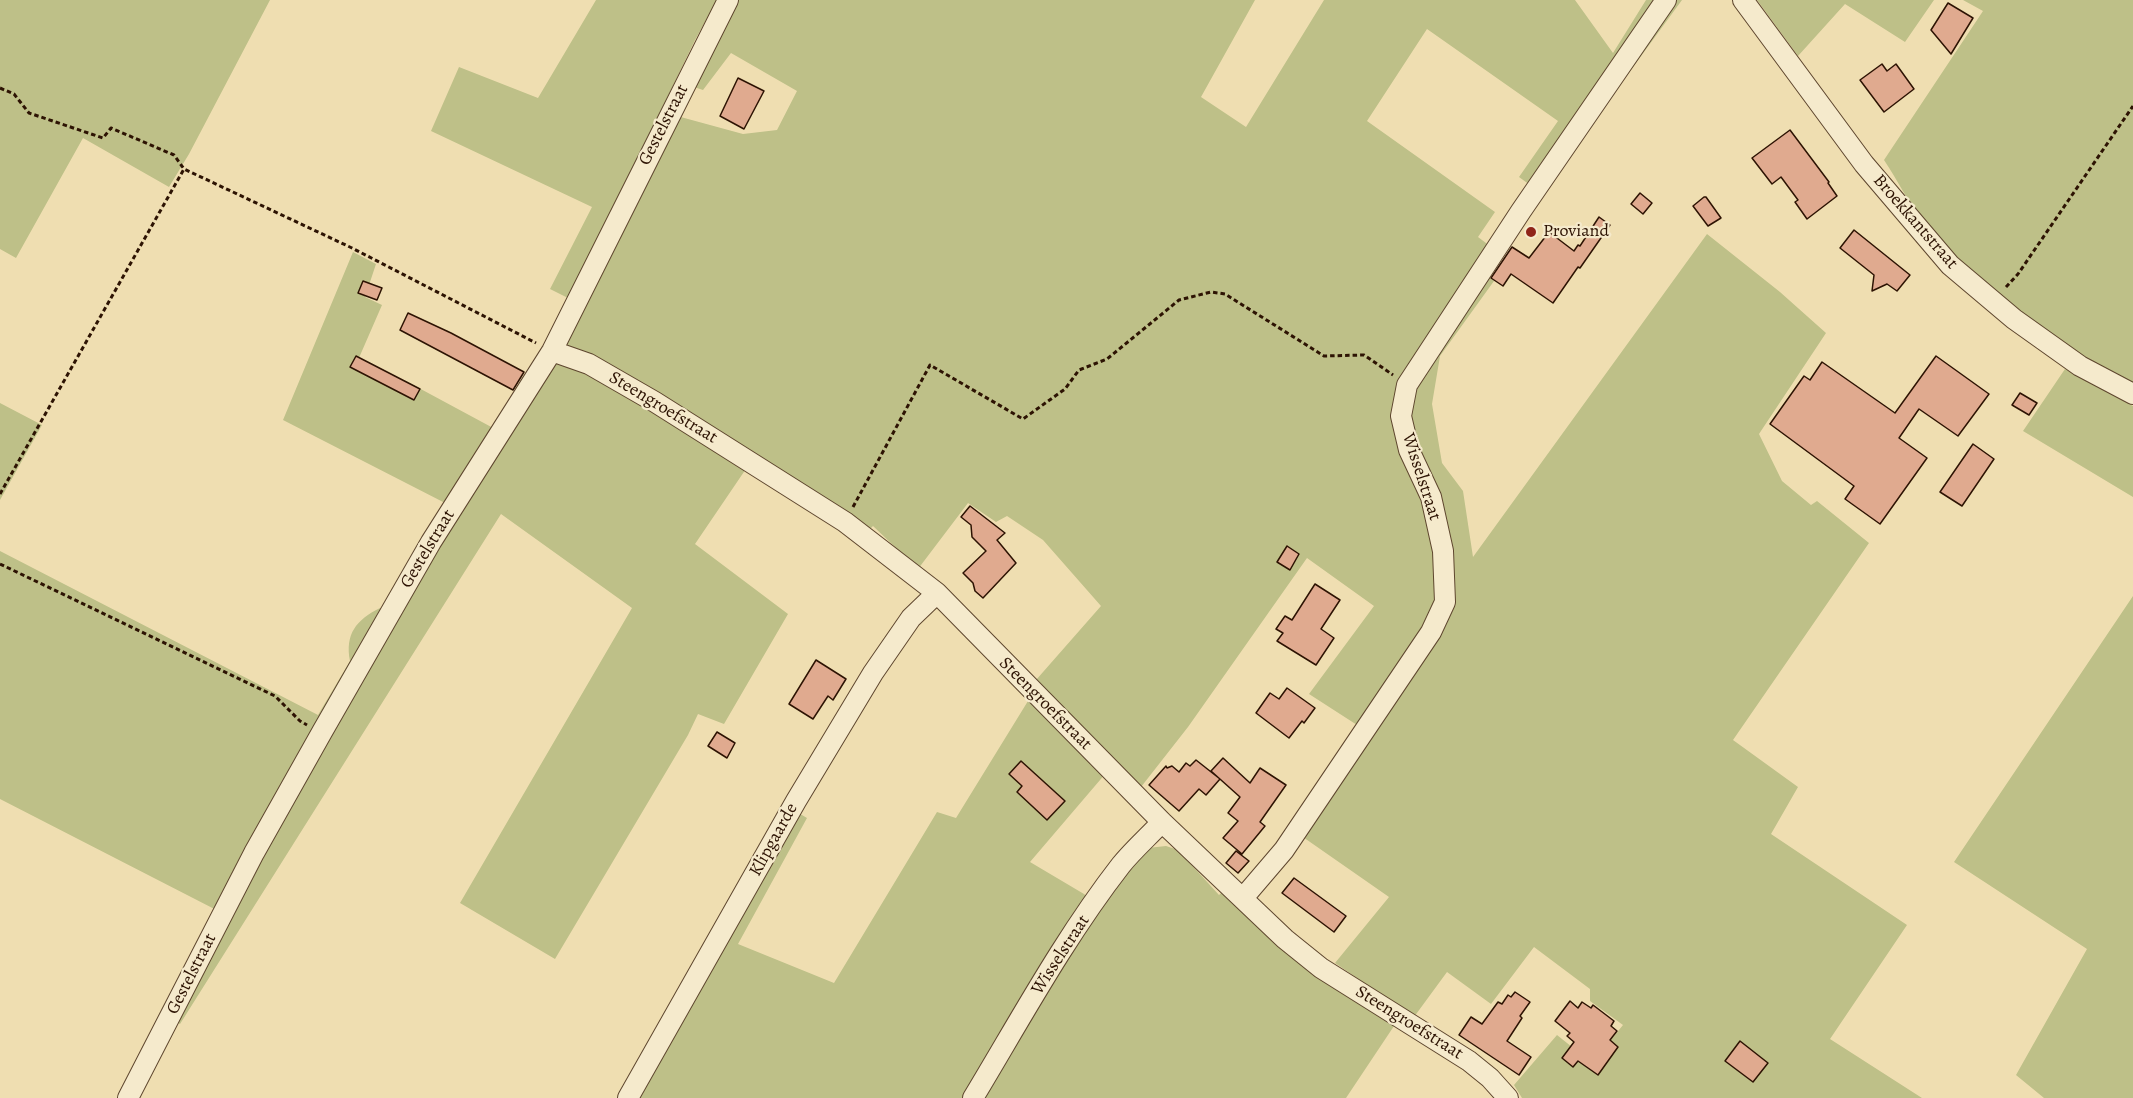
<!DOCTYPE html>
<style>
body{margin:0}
canvas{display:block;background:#efdeb1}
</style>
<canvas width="2133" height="1098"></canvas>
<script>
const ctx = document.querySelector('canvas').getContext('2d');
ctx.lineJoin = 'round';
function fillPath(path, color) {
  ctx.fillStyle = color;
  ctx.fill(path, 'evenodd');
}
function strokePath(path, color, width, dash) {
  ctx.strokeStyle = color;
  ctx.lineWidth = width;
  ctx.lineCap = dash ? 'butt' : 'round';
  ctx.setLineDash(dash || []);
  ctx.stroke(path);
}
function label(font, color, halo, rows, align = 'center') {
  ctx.font = font + ' Alegreya,serif';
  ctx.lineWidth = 4.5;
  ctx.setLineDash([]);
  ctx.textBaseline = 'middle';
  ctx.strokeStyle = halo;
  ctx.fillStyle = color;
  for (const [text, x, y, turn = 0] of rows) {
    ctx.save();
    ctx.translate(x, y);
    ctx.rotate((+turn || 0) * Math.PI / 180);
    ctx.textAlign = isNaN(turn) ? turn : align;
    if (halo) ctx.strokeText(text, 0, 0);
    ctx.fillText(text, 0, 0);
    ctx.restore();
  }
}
fillPath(new Path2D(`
 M0,0H270L189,154L169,187L83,138L16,258L0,249Z
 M596,0H717L695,40L570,299L550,289L592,207L431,131L459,67L538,98Z
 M735,0H1255L1201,97L1246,127L1324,0H1575L1613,53L1646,0H1682L1541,193L1519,177L1558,121L1427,29L1367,121L1495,212L1478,237L1498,252L1484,273L1494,281L1440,356L1432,404L1442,463L1463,491L1473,557L1707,234L1780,292L1826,333L1759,434L1782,481L1811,505L1817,501L1869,543L1733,740L1798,787L1771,834L1907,925L1830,1039L1922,1098H1522L1514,1085L1557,1035L1592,1063L1623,1025L1590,1001V989L1534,947L1491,1004L1447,972L1414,1017L1335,963L1389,897L1300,835L1371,734L1309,694L1374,606L1307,558L1188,727L1141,787L1036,680L1101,606L1043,540L1007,516L996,522L968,503L918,569L873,526L866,533L752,460L695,544L788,614L724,724L698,714L688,735L555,959L460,903L632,608L501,514L180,1024L173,1020L228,916L0,799V551L318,715L350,661C345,634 356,620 380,608L394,617L677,116L743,134L777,130L797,91L731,53L703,90L691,86Z
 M1757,0H1934L1905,42L1845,4L1798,56Z
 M1963,0H2133V385C2057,344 1982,292 1926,225C1910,206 1898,181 1884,160L1983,11Z
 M353,252L376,264L365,297L382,305L355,367L399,391L404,380L495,429L447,504L283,420Z
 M2065,369L2133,406V497L2023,431Z
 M0,403L42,425L0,500Z
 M2133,596V1098H2044L2016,1075L2087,949L1954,862Z
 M1028,701L1106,773L1030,862L1084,894L1098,906L1148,848L1166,846L1178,850L1219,895L1226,888L1398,1020L1346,1098H619L785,805L807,818L738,944L834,983L937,812L956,818Z`), '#bec088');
const building = new Path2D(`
 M1948,3L1973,18L1951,54L1931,30Z
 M1882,64L1887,71L1896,64L1914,89L1884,112L1860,80Z
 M738,78L764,91L744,129L720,116Z
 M1790,130L1829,182L1828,183L1837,196L1807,219L1795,202L1798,200L1781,177L1772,184L1752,158Z
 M1640,193L1652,203L1643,214L1631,204Z
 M1704,197H1706L1721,218L1708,226L1693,206Z
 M1599,217L1610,225L1580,268L1578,267L1553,303L1511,274L1503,286L1491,278L1512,247L1529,258L1549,232L1574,251L1578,245L1580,246Z
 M1854,230L1910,275L1897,291L1887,284L1872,291L1874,275L1840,248Z
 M363,281L382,288L377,300L358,293Z
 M408,313L451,333L524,372L513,390L400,330Z
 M356,356L420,389L414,400L350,367Z
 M1936,356L1989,394L1958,436L1919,409L1899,438L1927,458L1880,524L1845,499L1854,486L1770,424L1804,376L1810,380L1822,362L1895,413Z
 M2020,393L2037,403L2029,415L2012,405Z
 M1973,444L1994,459L1962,506L1940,492Z
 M970,506L1005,533L997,540L1016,563L983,598L975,591L973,583L963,573L986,551L972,537L971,525L961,517Z
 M1287,546L1299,554L1290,570L1277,562Z
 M1315,584L1340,600L1321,629L1334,638L1316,665L1277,641L1283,633L1276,629L1285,616L1292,620Z
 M816,660L846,679L833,700L828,696L813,719L789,704Z
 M1287,688L1315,708L1304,723L1302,721L1289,738L1256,713L1270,693L1279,699Z
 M717,732L735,743L727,758L708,746Z
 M1223,758L1250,783L1260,768L1286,785L1260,822L1265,826L1242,854L1223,838L1238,821L1228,813L1240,797L1211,771Z
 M1196,760L1220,779L1206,795L1199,789L1179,811L1149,785L1166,766L1167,768L1172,766L1179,772L1186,763L1190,766Z
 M1021,761L1065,801L1047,820L1017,792L1022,786L1009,774Z
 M1236,851L1249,861L1238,873L1226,863Z
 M1294,878L1346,916L1334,932L1282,893Z
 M1515,992L1530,1002L1520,1016L1522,1018L1507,1041L1531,1057L1519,1075L1459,1035L1471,1017L1482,1024L1498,1002L1502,1004L1508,995L1511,997Z
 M1570,1001L1578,1008L1582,1002L1591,1008L1593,1005L1614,1021L1611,1026L1617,1031L1610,1040L1618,1047L1598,1075L1578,1061L1573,1067L1562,1058L1574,1042L1567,1036L1570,1033L1555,1021Z
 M1740,1041L1768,1063L1753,1082L1725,1061Z`);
fillPath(building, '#e0aa8f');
strokePath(building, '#2d1303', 1.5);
const minor = new Path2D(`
 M1743,0L1864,164L1950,265L2014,319L2080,366L2133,394
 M552,351L589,364L655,402L845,522L937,593L1162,822L1285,939L1321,968L1469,1061L1490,1078L1508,1098
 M1243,898L1284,850L1431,632L1445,602L1443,551L1431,497L1409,450L1401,416L1407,385L1521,211L1666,0
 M128,1098L254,853L322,732L431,542L552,351L728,0
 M628,1098L796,801L873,673L911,618L937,593
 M973,1098C1020,1020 1065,937 1121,865C1133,850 1149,836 1162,822`);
strokePath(minor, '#5e462e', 22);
strokePath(new Path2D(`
 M0,88L14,94L29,113L103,138L111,128L174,155L184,169
 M2006,287L2018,274L2133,106
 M0,494L184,169L352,248L536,343
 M853,507L930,365L1023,419L1065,389L1079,370L1107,359L1179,300L1211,292L1225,294L1324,356L1364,355L1393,375
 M0,564L275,696L300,721L307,725`), '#2d1303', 3, [4.5, 3]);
strokePath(minor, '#f5eacc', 20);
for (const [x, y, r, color] of [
 [1531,232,6,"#8f2418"]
]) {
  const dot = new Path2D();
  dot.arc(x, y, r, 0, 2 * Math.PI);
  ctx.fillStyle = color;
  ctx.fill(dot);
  strokePath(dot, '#f5eacc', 2);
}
label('18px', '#2d1303', '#f5eacc', [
 ["Gestelstraat",664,125,-63],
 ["Broekkantstraat",1915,222,49],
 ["Steengroefstraat",663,408,31],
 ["Wisselstraat",1421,477,72],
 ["Gestelstraat",428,549,-59],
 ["Steengroefstraat",1045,704,45],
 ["Klipgaarde",774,840,-61],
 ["Wisselstraat",1061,955,-57],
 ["Gestelstraat",192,974,-63],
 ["Steengroefstraat",1409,1023,32]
]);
label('18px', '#2d1303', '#f5eacc', [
 ["Proviand",1543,232]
], 'left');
</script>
